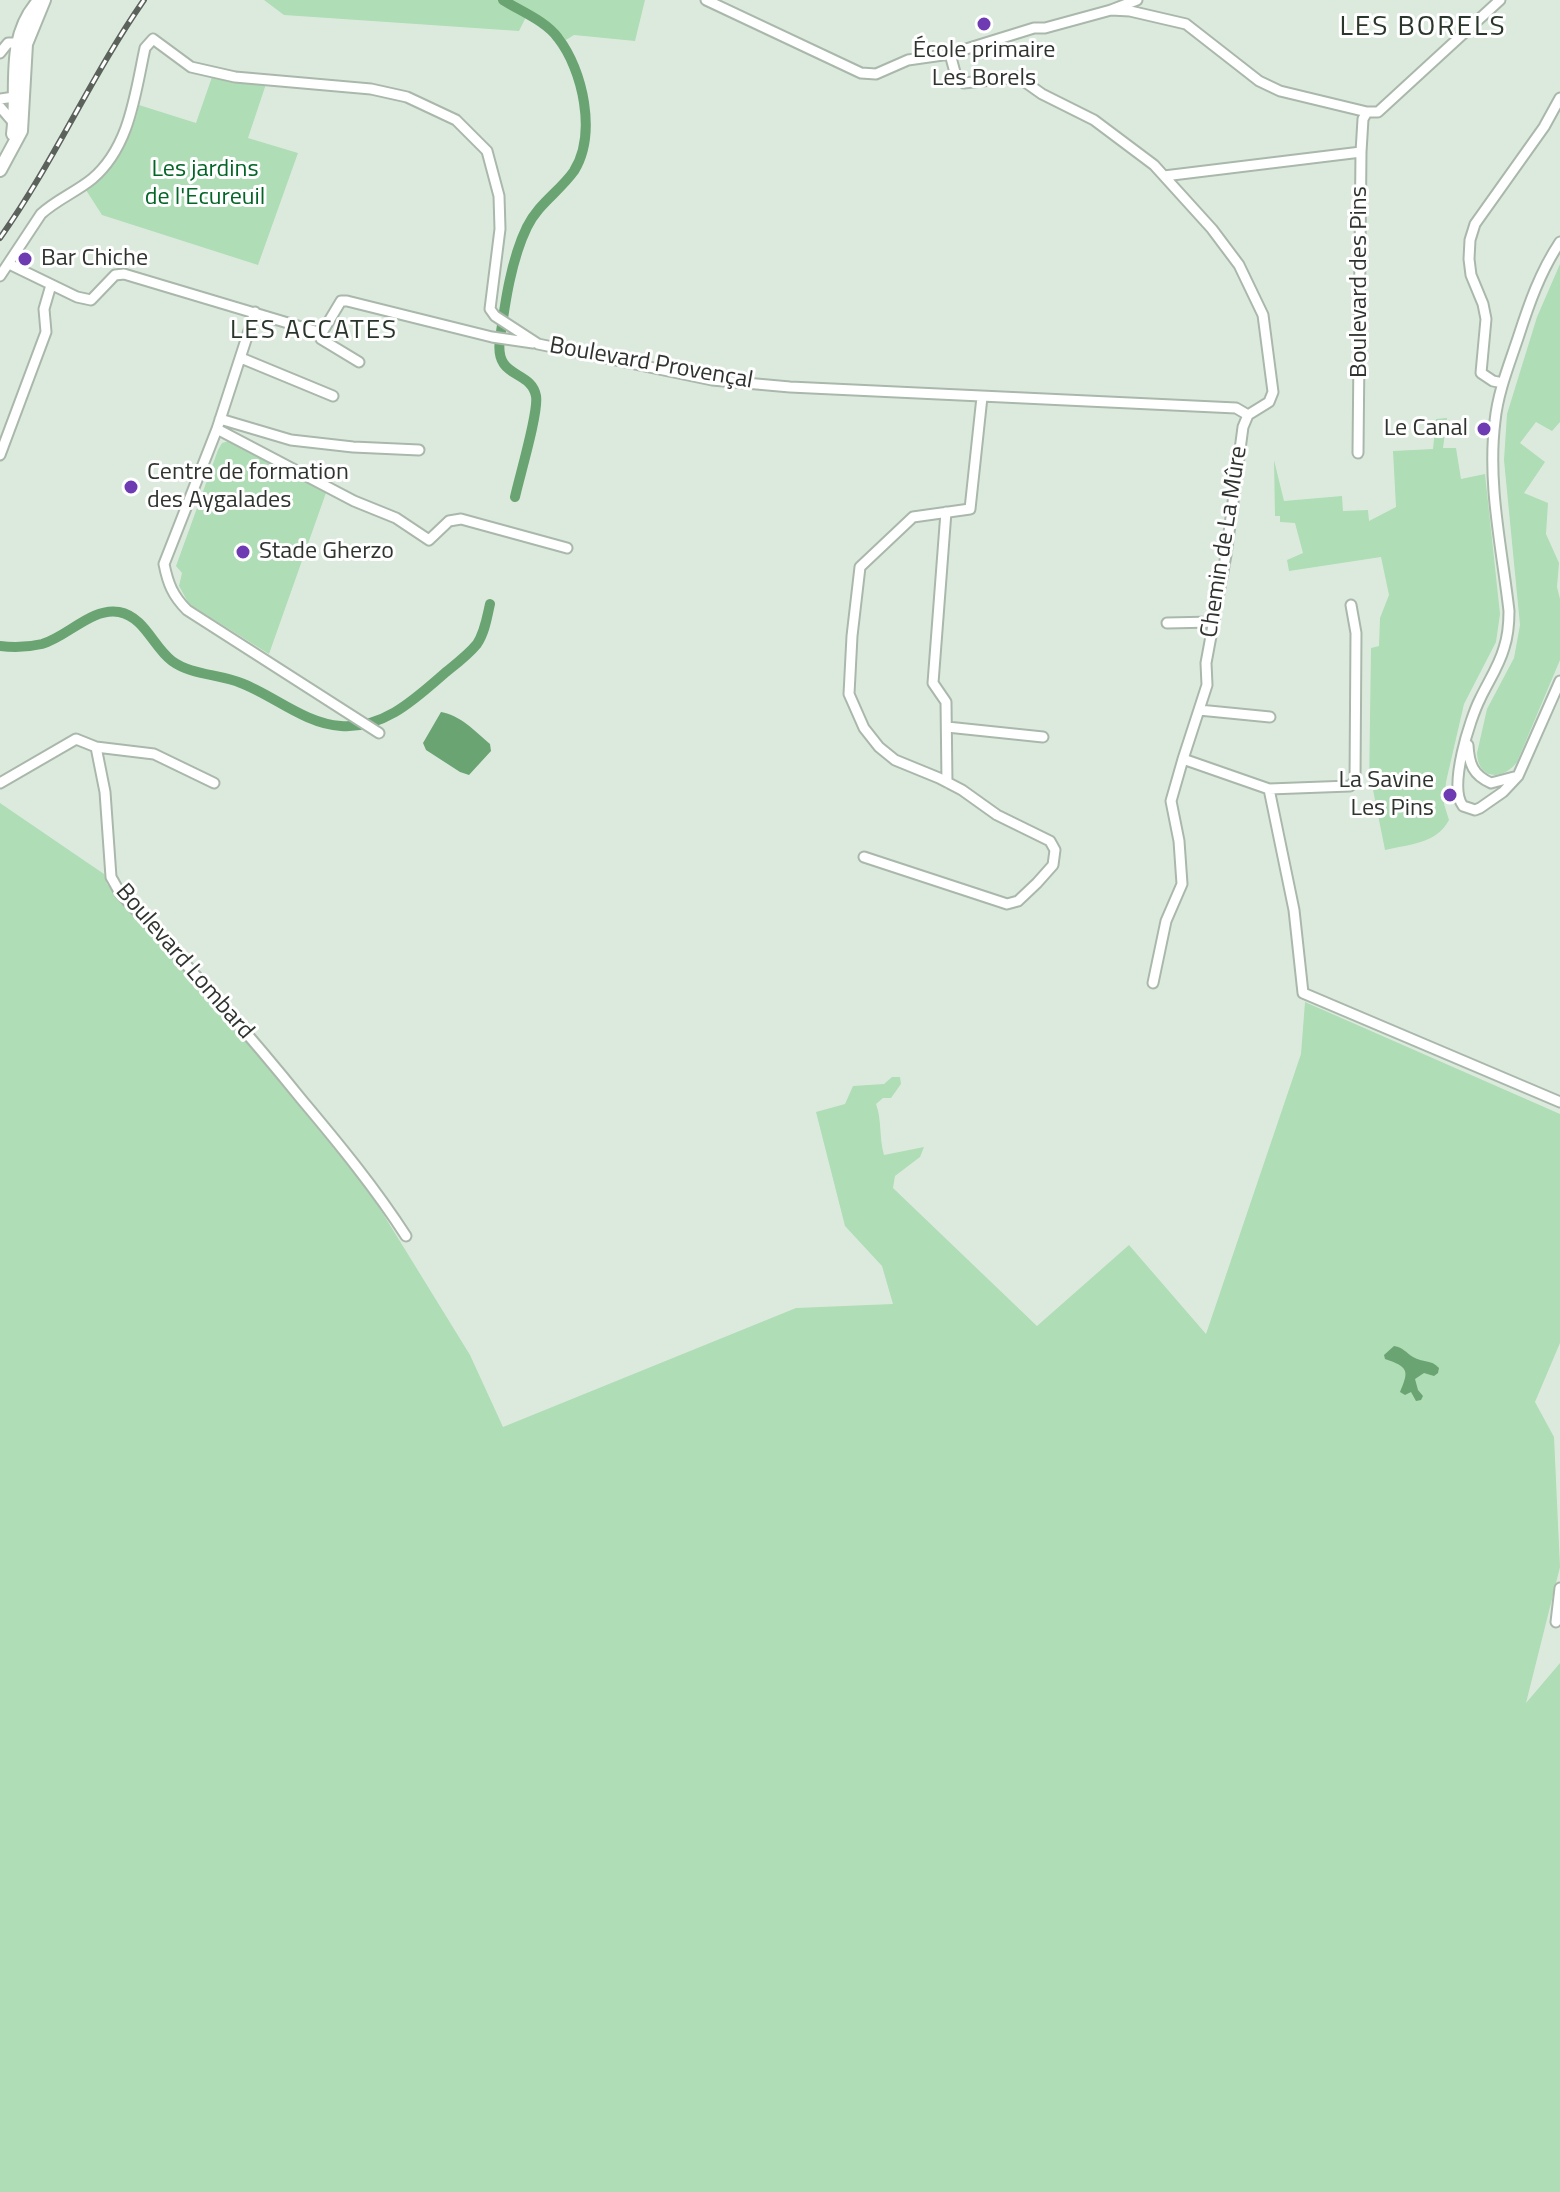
<!DOCTYPE html>
<meta charset="utf-8">
<style>
body{margin:0}
canvas{display:block;background:#dceade}
</style>
<canvas width="1560" height="2192"></canvas>
<script>
const ctx = document.querySelector('canvas').getContext('2d');
ctx.lineJoin = 'round';
function fillPath(path, color) {
  ctx.fillStyle = color;
  ctx.fill(path, 'evenodd');
}
function strokePath(path, color, width, dash) {
  ctx.strokeStyle = color;
  ctx.lineWidth = width;
  ctx.lineCap = dash ? 'butt' : 'round';
  ctx.setLineDash(dash || []);
  ctx.stroke(path);
}
function label(font, color, halo, rows, align = 'center') {
  ctx.font = font + ' "Titillium Web",sans-serif';
  ctx.lineWidth = 6;
  ctx.setLineDash([]);
  ctx.textBaseline = 'middle';
  ctx.strokeStyle = halo;
  ctx.fillStyle = color;
  for (const [text, x, y, turn = 0] of rows) {
    ctx.save();
    ctx.translate(x, y);
    ctx.rotate((+turn || 0) * Math.PI / 180);
    ctx.textAlign = isNaN(turn) ? turn : align;
    if (halo) ctx.strokeText(text, 0, 0);
    ctx.fillText(text, 0, 0);
    ctx.restore();
  }
}
fillPath(new Path2D(`
 M264,0H645L635,41L574,35L561,43L550,29L527,15L519,31L284,15Z
 M212,77L266,84L248,138L298,153L258,265L102,215L86,190C115,165 131,143 139,105L196,123Z
 M1560,264V422L1552,431L1536,422L1520,443L1545,462L1524,493L1548,503L1546,534L1559,563L1557,587L1560,599V660L1517,762C1503,781 1478,780 1477,753L1487,709L1514,658L1520,625L1504,460L1507,414L1537,317Z
 M1447,418L1443,448H1456L1461,479L1485,474L1500,614L1496,642L1464,704L1446,782L1444,804L1449,820C1436,844 1410,844 1385,850L1373,790H1369L1371,648L1379,646L1380,618L1389,595L1381,557L1289,571L1287,560L1303,553L1295,523L1280,522V516H1275L1274,460L1284,501L1342,496L1343,511L1368,510L1369,521L1396,507L1393,451L1433,449L1436,419Z
 M229,441L327,490L269,654L189,604L179,586L182,573L176,566L218,450L222,443Z
 M0,803L104,874L107,884L244,1039L369,1191L470,1355L503,1427L796,1308L893,1304L882,1266L845,1226L816,1112L845,1104L853,1086L884,1084L892,1077H900L901,1084L891,1098H883L876,1104C882,1120 879,1138 884,1155L924,1147L920,1157L895,1176L893,1188L1037,1326L1129,1245L1206,1334L1301,1054L1305,1002L1560,1114V1343L1535,1402L1554,1437L1560,1567L1526,1703L1560,1663V2192H0Z`), '#afddb5');
fillPath(new Path2D(`
 M441,712C460,715 475,731 490,744L491,751L469,775L460,772L426,750L423,743Z
 M1394,1346C1404,1348 1405,1352 1413,1357C1423,1363 1431,1359 1439,1368L1438,1373L1434,1376L1424,1373L1415,1379L1418,1390L1423,1396L1421,1400L1416,1401L1411,1392L1405,1395L1400,1392C1409,1371 1409,1367 1385,1359L1384,1355Z`), '#6aa473');
strokePath(new Path2D(`
 M503,0C520,11 546,21 558,38C583,70 597,134 574,171C560,191 538,204 527,227C511,260 505,303 500,339C494,380 531,369 536,396C539,412 519,478 515,497
 M0,646C14,648 29,647 42,644C67,637 92,607 119,612C145,617 153,647 172,661C191,675 219,674 241,683C273,695 305,724 341,726C384,729 415,699 446,672C456,664 468,655 477,644C485,632 487,617 490,604`), '#6aa473', 10);
const street = new Path2D(`
 M706,0L861,73L876,74L908,60L950,54L1034,28H1045L1111,10L1137,0
 M1111,10L1130,11L1186,24L1259,81L1280,91L1367,112H1378L1500,0
 M0,53L8,43H18L21,49
 M950,54L956,76L964,83L1018,77L1042,94L1094,120L1154,165L1212,229L1239,265L1263,315L1273,392L1269,402L1248,415L1243,427L1226,555L1206,663L1207,685L1183,759L1269,789L1294,910L1303,993L1560,1102
 M0,99L14,97L16,92
 M0,107L13,122
 M1164,176L1361,152
 M1560,242C1540,272 1529,304 1518,338C1509,365 1498,392 1495,421C1487,484 1502,549 1509,611C1509,624 1508,636 1504,648C1499,666 1488,682 1480,699C1470,719 1448,787 1463,806L1475,810L1480,808L1503,792L1518,776L1560,681
 M9,264L77,297L91,300L115,275L124,274L318,332L323,331L341,301H347L492,337L533,343
 M0,276L41,214C56,200 76,192 92,179C130,147 135,94 145,48L153,39L191,67L235,77L371,89L407,97L456,120L487,151L499,196L500,229L490,309L495,316L538,344L712,380L790,387L1236,408L1248,415
 M255,312L217,429L164,564C168,584 173,596 187,610L379,733
 M318,332L321,339L359,362
 M241,358L333,396
 M1503,383L1493,381L1481,373L1486,319L1483,304L1471,275L1469,259L1470,240L1475,224L1544,127L1560,98
 M220,419L291,440L353,447L419,450
 M217,429L354,501L396,518L429,540L449,521L461,519L567,548
 M1358,453L1361,152L1363,119L1367,112
 M0,455L46,332L44,309L51,285
 M946,512L933,683L946,702L947,782
 M1167,623L1213,622
 M1199,710L1270,717
 M947,727L1043,737
 M1468,745C1469,764 1473,775 1491,783L1514,777
 M96,747L154,754L214,783
 M0,783L76,739L96,747L105,792L111,877L120,893C183,960 244,1028 302,1100C339,1144 375,1188 406,1236
 M1269,789L1350,786L1355,781L1356,633L1351,605
 M864,857L1007,904L1018,901L1037,883L1053,865L1055,850L1050,841L997,815L962,790L939,778L895,760L879,747L864,728L849,694L852,636L860,567L913,517L970,509L982,397
 M1153,983L1166,921L1182,884L1179,841L1171,801L1183,759
 M1556,1622L1560,1588`);
const secondary = new Path2D(`
 M13,134C19,89 5,40 38,2
 M0,170L21,131L26,44L44,0`);
strokePath(street, '#aab8ac', 13);
strokePath(secondary, '#aab8ac', 16);
strokePath(street, '#fff', 9);
strokePath(secondary, '#fff', 12);
const rail = new Path2D(`
 M0,238C54,162 91,76 144,0`);
strokePath(rail, '#5b625c', 6);
strokePath(rail, '#fff', 3, [9]);
for (const [x, y, r, color] of [
 [984,24,8,"#6e3bb3"],
 [25,259,8,"#6e3bb3"],
 [1484,429,8,"#6e3bb3"],
 [131,487,8,"#6e3bb3"],
 [243,552,8,"#6e3bb3"],
 [1450,795,8,"#6e3bb3"]
]) {
  const dot = new Path2D();
  dot.arc(x, y, r, 0, 2 * Math.PI);
  ctx.fillStyle = color;
  ctx.fill(dot);
  strokePath(dot, '#fff', 3);
}
label('24px', '#2f342f', '#fff', [
 ["École primaire",984,51,"center"],
 ["Les Borels",984,79,"center"],
 ["Bar Chiche",41,259],
 ["Le Canal",1468,429,"right"],
 ["Centre de formation",147,473],
 ["des Aygalades",147,501],
 ["Stade Gherzo",259,552],
 ["La Savine",1434,781,"right"],
 ["Les Pins",1434,809,"right"]
], 'left');
label('24px', '#046528', '#fff', [
 ["Les jardins",205,170],
 ["de l'Ecureuil",205,198]
]);
label('24px', '#2f342f', '#fff', [
 ["Boulevard des Pins",1360,282,-90],
 ["Boulevard Provençal",651,364,10],
 ["Chemin de La Mûre",1225,542,-81],
 ["Boulevard Lombard",184,962,49]
]);
ctx.letterSpacing = '2px';
label('26px', '#2a352b', '#fff', [
 ["LES ACCATES",314,332]
]);
ctx.letterSpacing = '0px';
ctx.letterSpacing = '2px';
label('28px', '#2a352b', '#fff', [
 ["LES BORELS",1423,28]
]);
ctx.letterSpacing = '0px';
</script>
